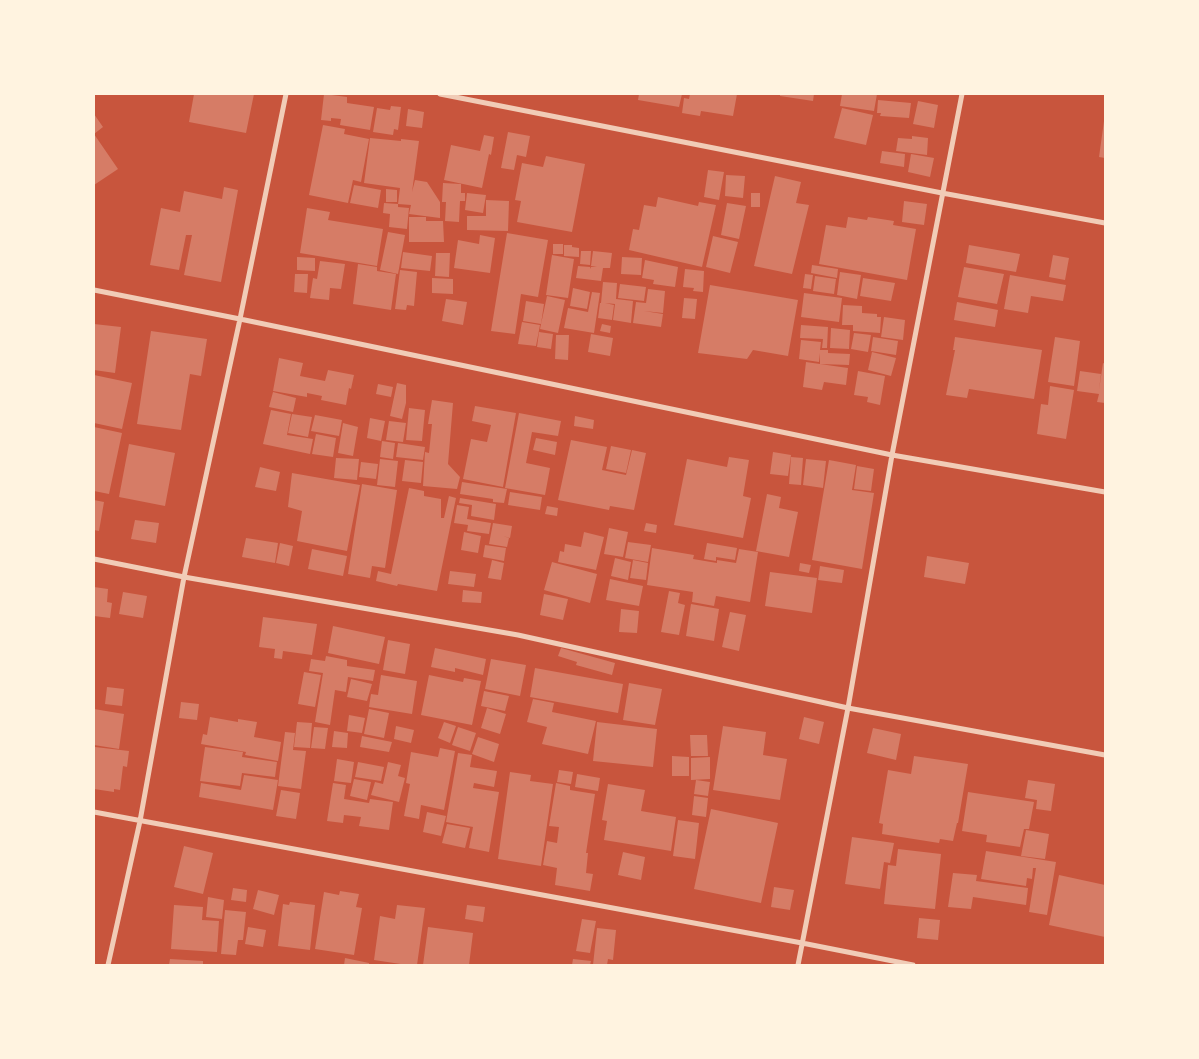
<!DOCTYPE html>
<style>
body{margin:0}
#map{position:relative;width:1199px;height:1059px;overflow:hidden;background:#c8553d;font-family:"Public Sans",sans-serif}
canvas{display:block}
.frame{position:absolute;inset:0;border:95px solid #fff3e0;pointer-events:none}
</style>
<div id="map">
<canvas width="1199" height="1059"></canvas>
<div class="frame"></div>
</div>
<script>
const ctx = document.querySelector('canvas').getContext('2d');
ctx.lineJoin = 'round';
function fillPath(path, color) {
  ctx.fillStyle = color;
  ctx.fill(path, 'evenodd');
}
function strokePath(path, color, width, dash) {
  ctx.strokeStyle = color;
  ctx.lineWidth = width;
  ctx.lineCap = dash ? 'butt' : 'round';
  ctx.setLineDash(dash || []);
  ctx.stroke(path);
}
fillPath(new Path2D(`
 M194,94H254L246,133L189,122Z
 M324,94L347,97V103L374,107L370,130L340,125L341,119L331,118V121L321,120Z
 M639,94H682L679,107L638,100Z
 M690,94H737L733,116L701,111L700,116L682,113L684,98L689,99Z
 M780,94H814L813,101L780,96Z
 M842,94H877L874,111L840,106Z
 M878,100L911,103L909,118L880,116L881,113H877Z
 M918,101L938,105L934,128L913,124Z
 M391,106L401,107L398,130L394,129L393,135L373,132L377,108L390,110Z
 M842,108L873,115L866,145L834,138Z
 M408,109L424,112L422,128L406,126Z
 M94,114L103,127L94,134L118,169L94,185Z
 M1104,121H1105V158L1099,157Z
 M323,125L345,129L344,134L369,139L361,182L353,180L348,203L309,195Z
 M508,132L530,136L526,157L517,155L514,170L501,168Z
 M484,135L494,137L491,155L489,154L482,188L444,180L451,145L480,151Z
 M912,136L928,138L927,155L896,151L898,138L912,139Z
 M370,138L401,141V139L419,141L412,192L415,180L427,182L440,202V218L409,214L411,205L398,204L400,188L364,183Z
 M882,151L905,154L904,167L880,163Z
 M911,154L934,158L930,177L908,172Z
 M546,156L585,164L572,232L517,222L521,201L515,200L522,163L543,167Z
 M708,170L724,172L719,200L704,197Z
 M726,175L745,176L743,198L725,196Z
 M775,176L801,182L796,203L809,205L792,274L754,266Z
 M443,183L461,184V193H465V201H460L459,222L445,221L446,202H442Z
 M354,185L381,190L378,208L350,203Z
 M224,187L238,190L221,282L184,275L192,235H186L179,270L150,265L161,208L180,212L184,191L222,199Z
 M386,189L397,190V202H386Z
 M467,193L486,195L483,213L465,210Z
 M751,193H760V207H751Z
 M658,197L698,206L699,202L716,205L702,267L629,250L633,229L639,230L644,205L656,207Z
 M486,200L509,201L508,231L467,230V216H486Z
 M904,201L927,204L924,225L902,222Z
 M384,203L398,204V207L409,208L407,229L389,227L390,214L383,213Z
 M727,203L746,206L739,239L721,235Z
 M307,208L330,212L328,220L383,229L377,266L300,253Z
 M409,217H426V221H443L444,242H409Z
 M848,217L867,220L868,217L894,221L893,225L916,229L907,280L819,264L826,225L846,228Z
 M388,232L405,235L398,274L380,270Z
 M507,233L548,240L538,297L521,294L515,334L491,331Z
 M480,235L495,238L490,273L454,268L458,240L479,244Z
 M713,236L738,242L730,273L706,267Z
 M553,244H563V254H553Z
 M564,245H572V247L579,248V257L564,256Z
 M969,245L1020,254L1016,272L966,263Z
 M581,251H591L590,265L580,264Z
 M593,251L612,253L610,268H603L601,281L576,278L578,266L590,267V269L591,267H597L591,266Z
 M403,252L432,256L430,271L401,268Z
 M436,253H450L449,277L435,276Z
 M552,255L574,259L568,298L546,295Z
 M1053,255L1069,258L1065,280L1049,277Z
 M297,257L315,258V271L297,270Z
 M622,257L642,258L641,275L621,274Z
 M645,260L678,267L675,287L653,284L654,280L642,278Z
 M320,261L345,264L341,289L330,288L329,300L310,298L313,278L317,279Z
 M358,264L377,267V271L396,274L391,310L353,304Z
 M812,265L838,269L837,278L811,273Z
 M964,267L1004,274L997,304L958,297Z
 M685,269L704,271L703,292L693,291L694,288L683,287Z
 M400,270L417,272L414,306L407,305L406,310L395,309Z
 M840,272L861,275L857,299L837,295Z
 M295,274H308L307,293L294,292Z
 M805,274L813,275L811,289L803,288Z
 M1010,275L1066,285L1063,301L1031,296L1028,313L1004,309Z
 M815,276L836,279L834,294L813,291Z
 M432,278L453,279V294L432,293Z
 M863,278L895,283L891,301L860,296Z
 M603,282L617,283L616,299L633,301L631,323L613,320L615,304L605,303L614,305L612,320L598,318L600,303H601Z
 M620,284L646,287L644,301L618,298Z
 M710,285L798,300L788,356L753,350L747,359L698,353Z
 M573,288L590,292L587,309L570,306Z
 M648,289L665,291L663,313L644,311L663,314L661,327L633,323L636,302L646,303Z
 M592,292L600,293L594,333L564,328L568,308L588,312Z
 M804,293L842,298L839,322L801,317Z
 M547,296L565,300L558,333L540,329Z
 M684,298L697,299L695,319L682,318Z
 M446,299L467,302L463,325L442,321Z
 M526,301L544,304L541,324L523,321Z
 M957,302L998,310L995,327L954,320Z
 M843,305L862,306V313L877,314V317H881L880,333L853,331V325H842Z
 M884,317L905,320L903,340L881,337Z
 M522,322L540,325L536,346L518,344Z
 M94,324L121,327L115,373L94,370Z
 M602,324L611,326L610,333L600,331Z
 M801,325L828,327L827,348H822L823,339L800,338Z
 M831,328L850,330L849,349L830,348Z
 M151,331L207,339L201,376L190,374L181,430L137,424Z
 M539,332L553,334L551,349L537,347Z
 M854,333L871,335L868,352L851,349Z
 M591,334L613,338L610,356L588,352Z
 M556,335H569L568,360L555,359Z
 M873,337L898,341L896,355L871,351Z
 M955,337L1042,350L1034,399L969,389L967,398L946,395L955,350H953Z
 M1055,337L1080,341L1074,386L1048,382Z
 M801,340L821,342L820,350H828V353L850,354L849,365L820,364V353L819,362L799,359Z
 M872,352L896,358L891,376L868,370Z
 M279,358L303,363L300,376L325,381L328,370L354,375L351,389L349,388L346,405L321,400L322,396L307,393V397L273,391Z
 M806,362L848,368L846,385L824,382L822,390L803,387Z
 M1103,363L1105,364V403L1097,402L1099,394L1077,391L1080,371L1101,374L1099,390Z
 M858,371L885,376L880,405L867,402L868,397L854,395Z
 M94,375L132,383L122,429L94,423Z
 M397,383L406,385V403L402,419L390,416Z
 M378,384L393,387L391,397L376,394Z
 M1050,386L1074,390L1066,439L1037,434L1041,404L1048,405Z
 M273,392L296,398L293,412L269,407Z
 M432,400L453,403L448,464L460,477L457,489L423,486L425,452L429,453L432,424H428Z
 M475,406L516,413L503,487L463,479L471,439L487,442L491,425L472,421Z
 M409,408L425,410L422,441L406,440Z
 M271,410L291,414L287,435L313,439L310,454L263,444Z
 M519,413L561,421L558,436L532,432L526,463L550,468L545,495L505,488Z
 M292,414L312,417L308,437L288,433Z
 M315,415L342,420L339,436L311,431Z
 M575,416L594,420L593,429L574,426Z
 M370,418L385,421L381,441L367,438Z
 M389,421L406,423L403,442L386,440Z
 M343,423L358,427L353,456L338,453Z
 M94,427L122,433L109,494L94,491Z
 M316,434L336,438L333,457L312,454Z
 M536,438L557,442L555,455L533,450Z
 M571,440L607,447L602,470L626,475L632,450L646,453L634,510L610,506L609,510L558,500Z
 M382,441L395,443L393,459L380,457Z
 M398,443L425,447L423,460L396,457Z
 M129,444L175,453L165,506L119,497Z
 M611,446L631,450L626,473L606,469Z
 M773,452L791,455L788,476L770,474Z
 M729,457L749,460L743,496L751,498L743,538L674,525L687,459L727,467Z
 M791,457L803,458L801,485L789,484Z
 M336,458L359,459L357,480L334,478Z
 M380,459L398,461L395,487L377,485Z
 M806,459L826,461L823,488L803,485Z
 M405,460L423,462L421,483L402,481Z
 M829,460L856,465L852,490L874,493L862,569L812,560Z
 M361,462L378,464L376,479L359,477Z
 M857,466L874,469L871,491L854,489Z
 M260,467L280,472L276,491L255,487Z
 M292,473L360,485L347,551L297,541L302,511L288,507Z
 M462,482L507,489L504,503L493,502V499L460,494Z
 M362,484L397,490L385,568L372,566L370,578L348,574Z
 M409,488L424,491V496L441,499V518H444L449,496L456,498L437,591L398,584L397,586L376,581L378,571L391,574Z
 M510,492L542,497L540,510L508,505Z
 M767,494L781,497L779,508L798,512L789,557L756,551Z
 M460,498L496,504L494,520L471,516L472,505L459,503Z
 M94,500L104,502L99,531L94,530Z
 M457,505L469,507L467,519L491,523L489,534L467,531L468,525L454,523Z
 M547,506L558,508L557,516L545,514Z
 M135,520L159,523L156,543L131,539Z
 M493,523L512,526L510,538L503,536L509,538L507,547L489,544Z
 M646,523L657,525L656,533L644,531Z
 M609,528L628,532L623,557L604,554Z
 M464,532L481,536L478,553L461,550Z
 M584,532L604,537L596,570L558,562L560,551L564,552L565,544L581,547Z
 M246,538L278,543L275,563L242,557Z
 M628,542L651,545L648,562L625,558Z
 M280,543L293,546L289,566L276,563Z
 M707,543L737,548L735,560L716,557V561L704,559Z
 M485,545L506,548L504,561L483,557Z
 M652,548L694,555L693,559L717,563V560L736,563L739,549L758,552L750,602L716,596L714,606L692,602L693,592L647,585Z
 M312,549L347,556L343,576L308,569Z
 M927,556L969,563L965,584L924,577Z
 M615,558L631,562L628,580L611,576Z
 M492,560L504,563L501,580L488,578Z
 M633,560L648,563L646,580L630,578Z
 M552,562L597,574L590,603L544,590Z
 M800,563L811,565L809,573L799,571Z
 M820,566L844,570L842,583L818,580Z
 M450,571L476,574L474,587L448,584Z
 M770,572L817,578L812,613L765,606Z
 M610,579L643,586L639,606L606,600Z
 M94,587L108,589L107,602L112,603L110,618L94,616Z
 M463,590L482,592L481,603L462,602Z
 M669,591L680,593L678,603L685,605L679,635L661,632Z
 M123,592L147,596L143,618L119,614Z
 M544,594L568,599L563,620L540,615Z
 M691,604L719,609L714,641L686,636Z
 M621,609L639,611L637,633L619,632Z
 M730,612L746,615L739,651L722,647Z
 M263,617L317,624L312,655L283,651L282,659L274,658L275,649L259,647Z
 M333,626L385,637L379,664L328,653Z
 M388,640L410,644L405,674L383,670Z
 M435,648L486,659L483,675L455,668V672L431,667Z
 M561,648L615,663L612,675L576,665L577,662L558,656Z
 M326,656L347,660V666L375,670L373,681L348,677L346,692L335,690L330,725L315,722L323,673L309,671L311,659L325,661Z
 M491,659L526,665L520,696L485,689Z
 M535,668L623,684L618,713L530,697Z
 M304,672L321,675L315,707L298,704Z
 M381,675L417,681L412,714L369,707L371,694L378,695Z
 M429,675L463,682L464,678L481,681L472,725L421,715Z
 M351,679L372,684L367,701L347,697Z
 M629,683L662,689L655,725L623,720Z
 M107,687L124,689L122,706L105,704Z
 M484,691L509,696L505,711L481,706Z
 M533,699L554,703L552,712L596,721L588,754L542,744L547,727L527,722Z
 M181,702L199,704L197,720L179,718Z
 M487,708L506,714L500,734L481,728Z
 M94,709L124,714L119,749L94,745Z
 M369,709L389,713L384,738L364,734Z
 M349,715L365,718L362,733L347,731Z
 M210,717L238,722V719L257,722L254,737L281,742L278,761L245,755L246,752L201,744L203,734L207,735Z
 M804,717L824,722L819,744L799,739Z
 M297,722L312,723L310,748L294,747Z
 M444,722L456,726L450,743L438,738Z
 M597,722L657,729L653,767L593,761Z
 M396,726L414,730L411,743L394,739Z
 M723,726L766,732L763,755L787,759L780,800L713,790Z
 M314,727L328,728L325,749L311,748Z
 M458,727L476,733L470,751L452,745Z
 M873,728L901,734L896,760L867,753Z
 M334,731L348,733L347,748L332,747Z
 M285,732L295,733L293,750L306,751L301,789L278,786Z
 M690,735H707L708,756H691Z
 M362,736L392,742L389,752L360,747Z
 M478,737L499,744L494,762L472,754Z
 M95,747L129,751L127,767L123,766L120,790L114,789V792L94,789Z
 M205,747L243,752L242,757L277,762L275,777L242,773L240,786L200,781Z
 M440,748L455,751L444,810L421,805L419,819L404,816L410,784L406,783L411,752L438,757Z
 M458,753L472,755L470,767L497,771L494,787L474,783L473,788L499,792L489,852L469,848L473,827L446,822Z
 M672,756L689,757V776H672Z
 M914,756L968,764L958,823H957L953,841L940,839L939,843L882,834L883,824L879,823L888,770L911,774Z
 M710,757V779L691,780V758Z
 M337,759L354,762L351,783L334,781Z
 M358,762L384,767L381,781L355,777Z
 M388,762L401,765L398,776L405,778L399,802L371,795L375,782L383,784Z
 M559,770L573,772L571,784L557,782Z
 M510,772L531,775L530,781L553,784L541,866L498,859Z
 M577,774L600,778L598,791L575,787Z
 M244,775L278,780L273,810L199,797L201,783L241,790Z
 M354,779L371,782L367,800L350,796Z
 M696,780L710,782L708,796L694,794Z
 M1028,780L1055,784L1051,811L1036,809L1037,800L1025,798Z
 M333,783L346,785L344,799L369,803L370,799L393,802L389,830L359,826L361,817L344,815L343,823L327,821Z
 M556,783L570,786V790L595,794L586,853H588L586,873L593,874L590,891L555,885L557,868L543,865L547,841L557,843L559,827L549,826Z
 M608,784L645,790L641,811L676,817L671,851L604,840L607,821L602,820Z
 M281,790L300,793L296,819L276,816Z
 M968,792L1034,802L1029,829H1024L1020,847L986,842L987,835L962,831Z
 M694,796L708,798L706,817L692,815Z
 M711,809L778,823L761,903L694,889Z
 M427,812L446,816L441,836L423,832Z
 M678,820L699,823L695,859L673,856Z
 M447,824L470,828L465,848L442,843Z
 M1026,830L1049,834L1045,859L1021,856Z
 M852,837L894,843L890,863L884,862L880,889L845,884Z
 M184,846L213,853L203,894L174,887Z
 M898,849L941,854L935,909L884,904L888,865L896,866Z
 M986,851L1056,862L1047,915L1029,912L1036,868H1033L1032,879L1027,878L1026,886L981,879Z
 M623,852L645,857L641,880L618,875Z
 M953,873L977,875L976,881L1028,888L1026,905L973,897L971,909L948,907Z
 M1059,875L1105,885V937L1049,925Z
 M774,887L794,890L790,910L771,907Z
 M233,888L247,890L246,902L231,900Z
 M258,890L279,895L274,915L253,909Z
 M340,891L359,894L356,907L362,908L354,955L315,949L324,892L339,895Z
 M208,897L224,900L222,919L206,917Z
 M290,902L315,905L310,950L278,946L283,904L289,905Z
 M174,905L203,907L202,920L219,921L217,952L171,949Z
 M397,905L425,908L417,965H407L374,960L380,916L395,919Z
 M467,905L485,907L483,922L465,919Z
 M225,910L246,912L243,940H238L236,955L221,954Z
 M919,918L940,920L938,940L917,938Z
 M582,919L596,921L590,953L576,951Z
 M248,927L266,930L263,947L245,944Z
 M428,927L473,933L469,965H423Z
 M597,928L616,930L613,960L608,959L607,965H593Z
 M345,958L369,963V965H344Z
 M170,959L203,961V965H169Z
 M573,959L591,961L590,965H572Z`), '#d67c66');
strokePath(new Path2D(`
 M440,94L942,193L1105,223
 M94,290L240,319L892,455L1105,492
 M94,559L184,577L518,635L848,708L1105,755
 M94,812L802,943L913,965
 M108,965L140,821L184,577L240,319L286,94
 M798,965L848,708L892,455L962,94`), '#f1ccb7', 5);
</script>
